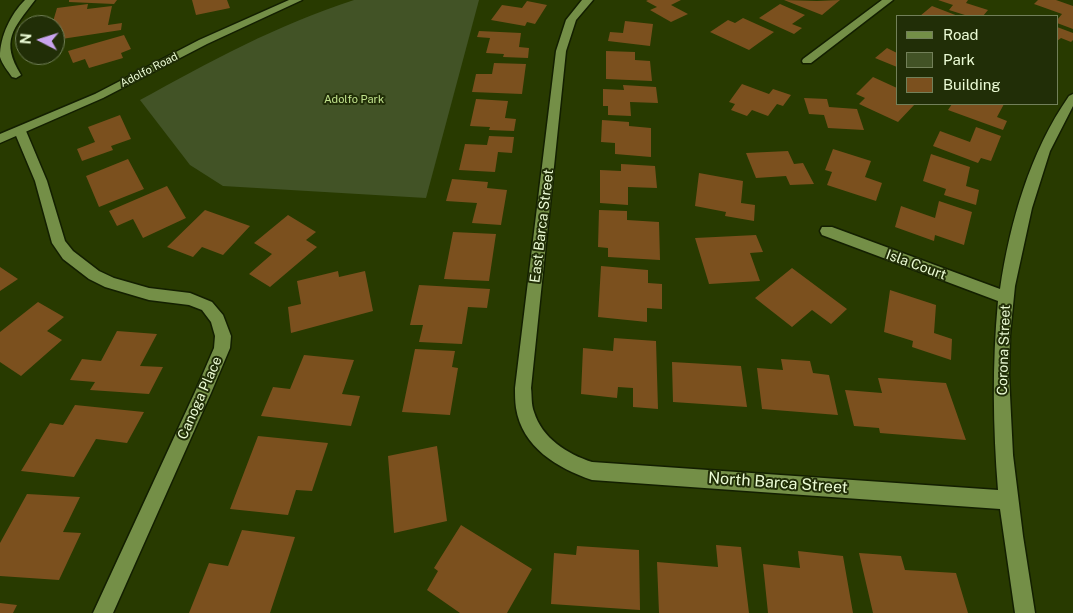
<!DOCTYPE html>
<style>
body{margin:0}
#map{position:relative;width:1073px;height:613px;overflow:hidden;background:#283a00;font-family:"Public Sans",sans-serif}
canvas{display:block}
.legend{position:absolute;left:896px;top:15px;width:162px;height:90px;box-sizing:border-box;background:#212e07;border:1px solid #728059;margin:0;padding:6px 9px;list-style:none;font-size:15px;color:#ebfbd5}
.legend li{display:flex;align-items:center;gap:10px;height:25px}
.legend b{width:25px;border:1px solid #728059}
.north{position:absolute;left:15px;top:15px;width:50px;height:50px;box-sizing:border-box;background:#212e07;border:1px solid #728059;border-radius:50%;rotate:275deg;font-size:14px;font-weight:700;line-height:20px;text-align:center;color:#ebfbd5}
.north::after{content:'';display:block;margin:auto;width:18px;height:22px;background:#c9a5ee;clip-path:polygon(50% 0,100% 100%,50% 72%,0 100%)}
</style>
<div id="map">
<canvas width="1073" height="613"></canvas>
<ul class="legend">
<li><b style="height:6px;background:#748f47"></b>Road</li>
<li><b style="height:14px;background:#425326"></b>Park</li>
<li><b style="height:14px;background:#7b501e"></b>Building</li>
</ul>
<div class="north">N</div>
</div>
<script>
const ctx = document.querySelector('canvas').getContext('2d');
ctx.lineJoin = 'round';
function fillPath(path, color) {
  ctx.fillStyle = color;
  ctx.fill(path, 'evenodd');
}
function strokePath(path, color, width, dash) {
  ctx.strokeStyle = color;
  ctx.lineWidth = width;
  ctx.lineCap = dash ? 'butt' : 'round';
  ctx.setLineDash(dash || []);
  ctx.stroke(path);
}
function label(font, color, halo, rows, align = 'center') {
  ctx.font = font + ' "Public Sans",sans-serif';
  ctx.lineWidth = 4;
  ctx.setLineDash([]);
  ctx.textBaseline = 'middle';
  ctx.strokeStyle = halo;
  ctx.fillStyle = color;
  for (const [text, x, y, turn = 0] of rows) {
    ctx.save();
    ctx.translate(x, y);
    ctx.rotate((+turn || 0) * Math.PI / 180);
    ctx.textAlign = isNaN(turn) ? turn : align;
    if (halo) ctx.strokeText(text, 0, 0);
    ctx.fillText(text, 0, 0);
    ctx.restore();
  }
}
fillPath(new Path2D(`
 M354,0H479L426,198L223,186L190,165L140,100C209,62 279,24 354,0Z`), '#425326');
fillPath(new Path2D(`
 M69,0H117L114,4L69,2Z
 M192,0H227L230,8L196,15Z
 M648,0H681L671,5L688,14L671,22L650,10L657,7L646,1Z
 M784,0L817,1L840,0L822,15Z
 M938,0H968L966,3L988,10L983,16H968L949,10L953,5Z
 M1038,0H1056L1073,6V29L1057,23V20L1062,14L1034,4Z
 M527,1L547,5L535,24L527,22L525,26L491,20L502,5L522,8Z
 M88,4L87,9L112,6L108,25L122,23L121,30L55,40L59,26L52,25L57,8Z
 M780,4L805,15L792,24L802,28L794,34L759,18Z
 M932,6L958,16H920Z
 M743,18L774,32L749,50L710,32L728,20L735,23Z
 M625,21L653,24L650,46L608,41L610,32L623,33Z
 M1057,27L1073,33V40L1071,42L1061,38L1057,41Z
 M479,31L521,33L519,47L529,48L528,58L503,57L504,54L486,53L490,38L477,37Z
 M124,35L131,49L121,53L123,58L89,68L85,59L73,63L68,51Z
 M887,48L897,53V67L875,58Z
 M606,51L635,52V60L650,61L652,81L606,79Z
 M494,63L526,64L522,94L472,92L476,74H492Z
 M873,77L897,88V104H915L898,122L859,104L865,98L856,94Z
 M742,84L769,94L773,89L791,95L783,106L777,104L768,116L752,110L747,116L731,110L735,104L729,102Z
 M623,85L656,87L658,103L630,102L631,116L608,115V106H603V89L624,90Z
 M804,98L827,99L829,107L857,109L864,130L828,128L824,115L809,114Z
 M476,99L508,101L505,118L516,119L514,131L489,130L490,127L470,126Z
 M952,104H1004L997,117L1007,121L1003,130L948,110Z
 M120,115L131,139L111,146L113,150L82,161L77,149L95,142L88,127Z
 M602,120L629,122V126L651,128V157L615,154V143L601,142Z
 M976,127L1001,136L991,161L981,158L978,163L933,146L940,131L970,142Z
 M489,136L514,137L512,153L498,152L495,172L459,170L465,144L487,145Z
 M833,149L871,161L865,177L882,183L876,201L827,185L832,172L825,170Z
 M788,151L794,164L803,163L814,184L790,185L786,176L756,178L746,153Z
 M931,154L970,167L966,186L979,190L976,205L944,195L946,189L923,181Z
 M128,159L144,189L99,207L86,176Z
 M621,164L655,166L657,188L628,187V205L600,203V170L621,171Z
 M699,173L743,181L741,203L755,205L754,221L725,216L726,212L695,206Z
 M452,179L488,182L487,188L507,190L501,225L472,223L477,203L446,201Z
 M167,186L186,218L143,238L133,219L117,226L109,211Z
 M939,201L972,212L964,245L935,235L934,241L895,227L901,206L935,218Z
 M205,210L250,226L223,255L202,247L193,257L167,247Z
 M599,210L627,211V220L659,222L660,260L608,257V248L598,247Z
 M288,215L316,232L306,240L317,247L270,287L249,274L272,254L254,243Z
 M453,232L496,234L489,281L444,279Z
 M756,235L763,252L750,253L760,281L709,284L695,238Z
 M601,266L648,270V283L662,284V309L647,308V322L598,317Z
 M0,267L18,279L0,291Z
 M792,268L847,309L831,324L812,310L792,327L755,298Z
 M338,271L339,277L365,271L373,311L291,333L288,307L301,304L297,281Z
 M419,285L490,289L487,308L468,307L462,344L419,342L423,325H410Z
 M890,290L936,305L934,333L952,339L951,360L912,347L913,341L884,332Z
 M38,302L64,317L47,331L62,340L21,376L0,362V332Z
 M117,331L157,334L140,366L163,367L149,394L90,390L95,382L70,380L82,359L101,361Z
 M614,338L656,341L658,409L633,407V388L618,387L617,398L581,394L583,348L613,351Z
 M415,349L455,351L452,367L458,368L450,415L402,412Z
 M304,355L354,360L342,394L360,396L351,426L261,416L273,387L290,389Z
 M781,359L810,361L813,373L829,375L838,415L762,409L757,368L783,370Z
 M672,362L741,366L747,407L673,402Z
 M878,378L946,383L966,440L880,433L879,428L854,426L845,390L882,393Z
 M75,405L144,412L127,443L96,439L74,477L21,471L50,423L63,425Z
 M258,436L328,443L312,491L296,490L288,515L230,509Z
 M437,446L447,521L394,533L388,456Z
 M27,494L80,497L63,532L81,533L59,580L0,576V543Z
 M461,525L532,569L507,613H460L427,590L438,571L434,568Z
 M242,530L295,537L270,613H189L209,563L228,566Z
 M716,545L741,547L749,613H659L657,562L718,567Z
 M577,546L639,550L640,610L551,604L554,553L576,555Z
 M798,551L843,556L853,613H768L763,564L800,568Z
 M859,553L901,556L905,570L956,573L968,613H873Z
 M0,603L17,605L13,613H0Z`), '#7b501e');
const street = new Path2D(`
 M25,0H35C13,29 0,41 21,75L16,78L12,77C8,71 2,64 0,57C0,36 11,14 25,0Z
 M582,0H593L576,20L566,51L531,388C532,396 531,404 534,412C542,438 567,454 592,462L998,490C993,427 992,365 998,301L822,235L820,231L822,227H832L1000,289C1010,222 1030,152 1069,96L1073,94V106L1050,151L1032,208L1015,286L1010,335L1009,375L1013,455L1023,536L1035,613H1015L1000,509L592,480C557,468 522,447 516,408C515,401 515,395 515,388L556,51L566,20Z
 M882,0H893L811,63H803L802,61L803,59Z
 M20,127L26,131L47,181L65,241L73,251L99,271L114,278L149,288L190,293L212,302L223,315L231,336L230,348L211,393L113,613H93L195,392L214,348L215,336L211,322L202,310L189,305L149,300L105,287L89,279L63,259L52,243L35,181L14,131Z`);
const secondary = new Path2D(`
 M289,0H302L207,44L103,98L0,143V134L95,94L199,40Z`);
strokePath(street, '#131f00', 3);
strokePath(secondary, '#131f00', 3);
fillPath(street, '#748f47');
fillPath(secondary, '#748f47');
label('11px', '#ebfbd5', '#212e07', [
 ["Adolfo Road",149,70,-27]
]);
label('11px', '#c2e38e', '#212e07', [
 ["Adolfo Park",354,100]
]);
label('14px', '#ebfbd5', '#212e07', [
 ["East Barca Street",542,226,-83],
 ["Isla Court",916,265,20],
 ["Corona Street",1004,350,-88],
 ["Canoga Place",200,398,-66]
]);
label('16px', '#ebfbd5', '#212e07', [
 ["North Barca Street",778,483,4]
]);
</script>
